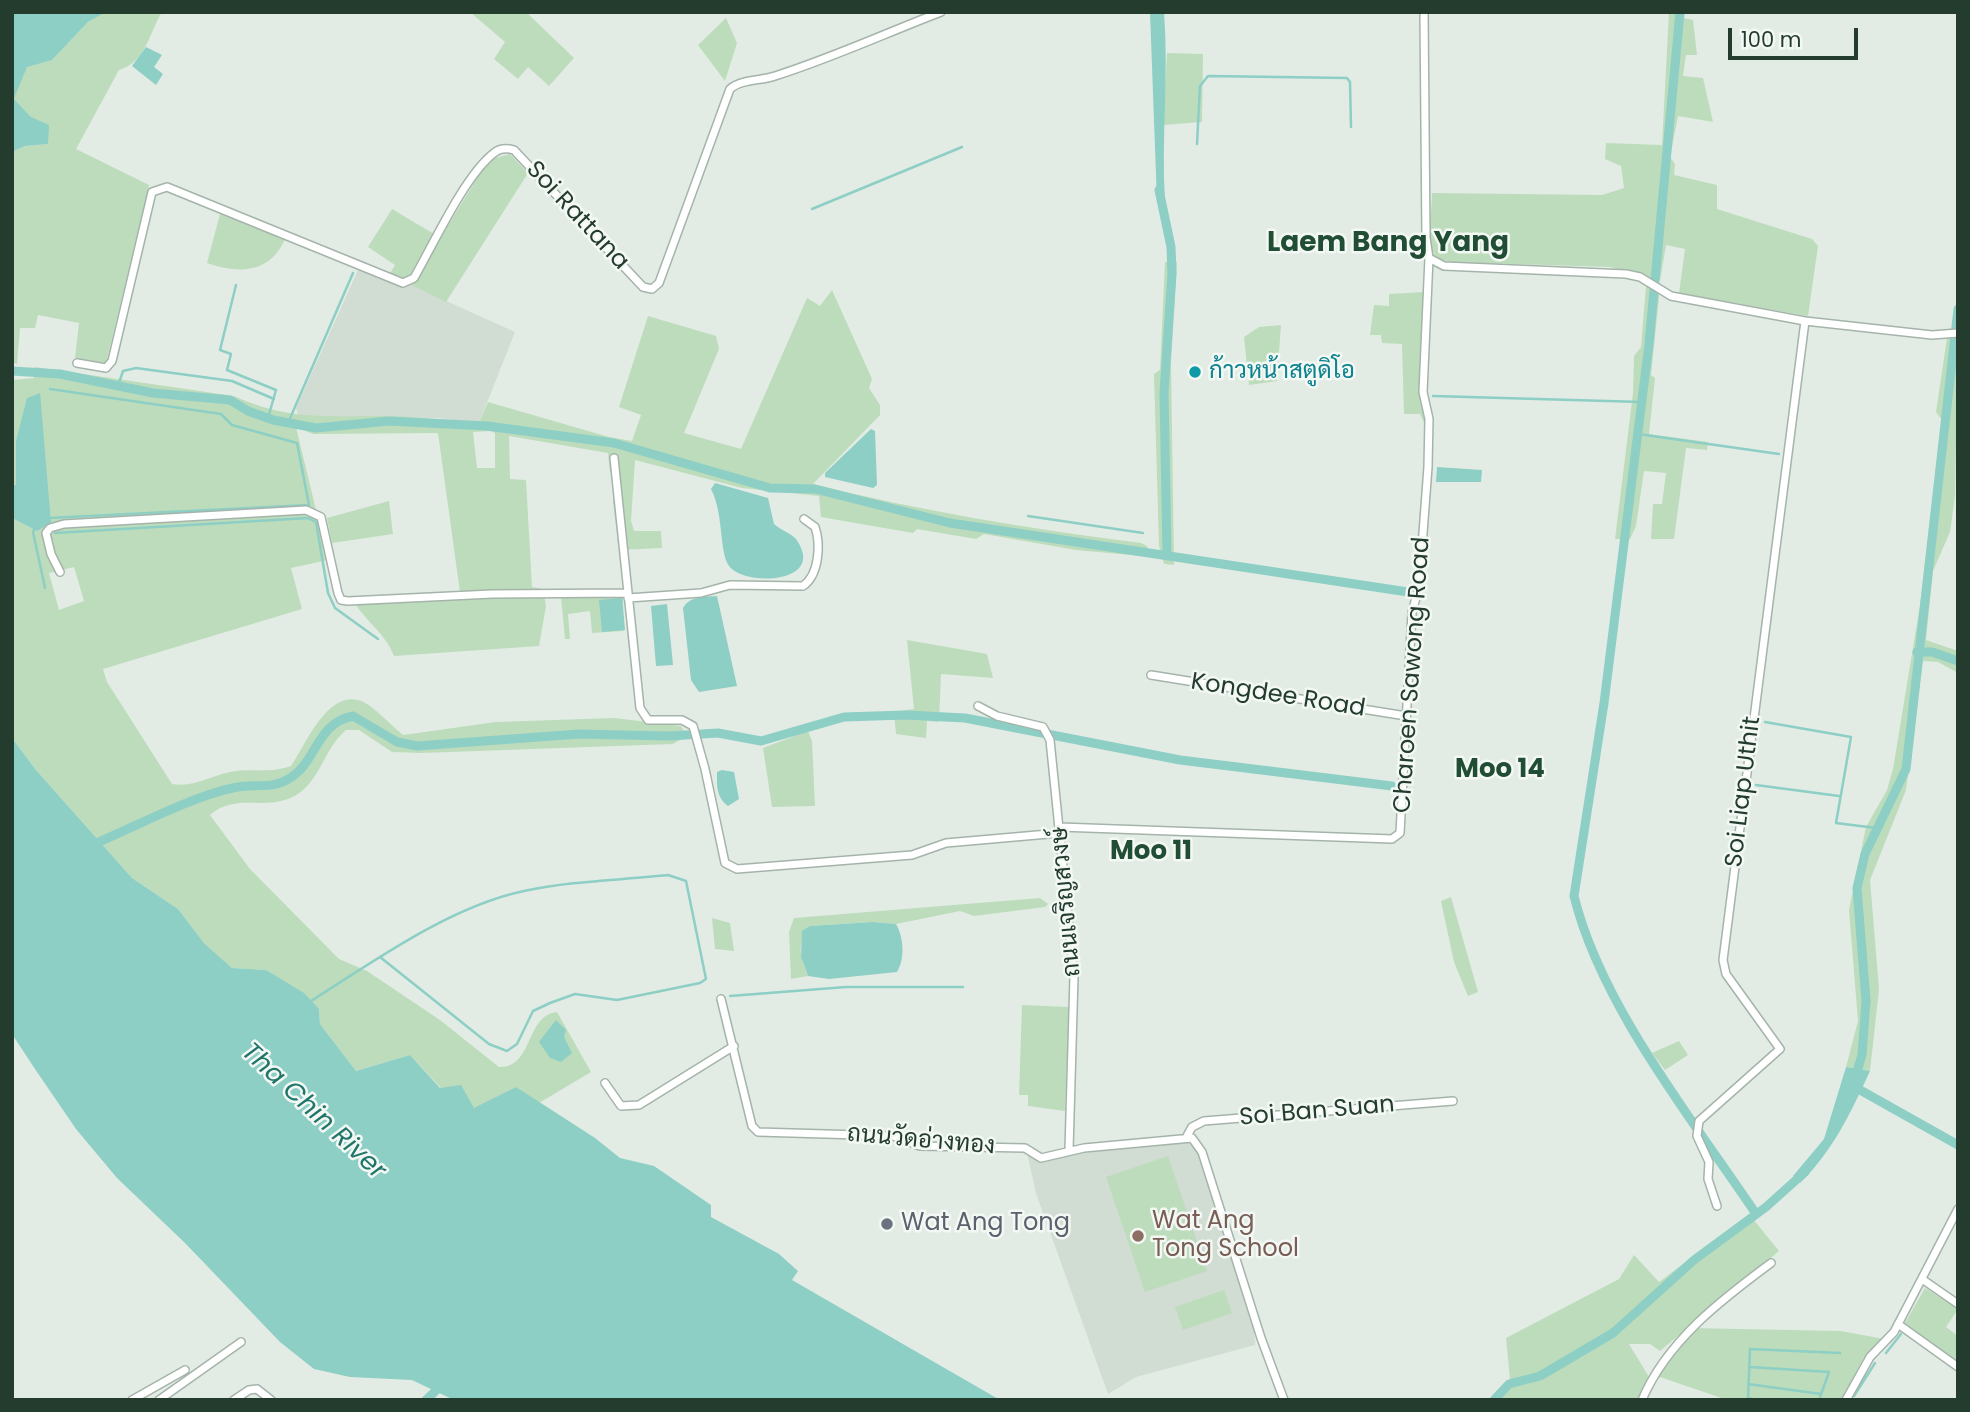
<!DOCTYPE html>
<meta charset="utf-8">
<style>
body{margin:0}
#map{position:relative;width:1970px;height:1412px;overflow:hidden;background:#e2ece5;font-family:Poppins,sans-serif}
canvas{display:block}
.frame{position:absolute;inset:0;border:14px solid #233c2e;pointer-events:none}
.scale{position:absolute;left:1728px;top:28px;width:130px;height:32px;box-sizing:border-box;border:4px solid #233c2e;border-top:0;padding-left:9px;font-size:21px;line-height:24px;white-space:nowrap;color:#233c2e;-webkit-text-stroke:5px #f3f8f4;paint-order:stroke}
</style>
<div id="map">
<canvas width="1970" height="1412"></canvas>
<div class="frame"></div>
<div class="scale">100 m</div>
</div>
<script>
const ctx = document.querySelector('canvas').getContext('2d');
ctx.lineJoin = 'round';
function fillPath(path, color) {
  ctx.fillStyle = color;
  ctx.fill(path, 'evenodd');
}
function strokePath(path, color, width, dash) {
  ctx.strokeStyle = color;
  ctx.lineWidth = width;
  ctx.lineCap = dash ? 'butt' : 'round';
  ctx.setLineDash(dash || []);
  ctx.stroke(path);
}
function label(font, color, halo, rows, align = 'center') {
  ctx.font = font + ' Poppins,Sarabun,sans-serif';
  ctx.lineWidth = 5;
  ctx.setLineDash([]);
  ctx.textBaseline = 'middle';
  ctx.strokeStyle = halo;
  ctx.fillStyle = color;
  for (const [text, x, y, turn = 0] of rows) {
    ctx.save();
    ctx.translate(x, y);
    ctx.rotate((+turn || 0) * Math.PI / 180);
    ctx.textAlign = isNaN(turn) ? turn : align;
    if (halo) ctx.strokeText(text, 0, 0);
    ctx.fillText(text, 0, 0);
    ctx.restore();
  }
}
fillPath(new Path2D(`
 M358,270L411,285L515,332L479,423L437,418L299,417L296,408Z
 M1184,1141L1196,1148L1254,1329L1255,1345L1136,1377L1108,1394L1036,1193L1027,1153L1076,1154Z`), '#d1dcd3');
fillPath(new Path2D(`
 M106,12H162C149,33 146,62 119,70L76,149L149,185L106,363L75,358L79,323L38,315L35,328H20L17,364L12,362V152L25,146L48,144L31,117L14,99L27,66L52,60L88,22Z
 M470,12H526L574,58L549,86L528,67L518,79L494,59L505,42Z
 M1669,12H1685L1684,18L1693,20L1697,55H1686L1683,76L1703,78L1713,122L1678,116L1670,157L1675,164L1674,175L1717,185V209L1812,239L1818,246L1808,316L1679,293L1685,249L1666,245L1660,281L1610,267L1453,262L1437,259C1426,244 1432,211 1432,193L1602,195L1624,188L1621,166L1605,159L1606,143L1662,145Z
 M726,18L737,43L725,81L698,45Z
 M1167,53L1203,54L1202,122L1163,125Z
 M510,154L528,173L446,302L411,285L481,172L495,158Z
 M392,209L434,234L410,278L404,281L389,275L395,265L368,247Z
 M220,214L285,239C270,274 238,274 207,263Z
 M1165,262H1177L1171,363L1174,565L1164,564L1159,546L1154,374L1160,370Z
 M1646,286L1659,293V298L1651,375L1655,378L1649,434L1708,442L1707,450L1686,448L1674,539H1651L1653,504H1662L1666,473L1644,471L1636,526L1630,539H1615L1633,393L1634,356L1641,347Z
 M832,290L872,379L869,388L880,405V415L813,484C921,511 1030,529 1141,543L1147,546L1152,557L1076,550L984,534L976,539L917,529L913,533L821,517L819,496L742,488L635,460L631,521L634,531H661L662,548L619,550L613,502L616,474L610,472L608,453L509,436L510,479L526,480L532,587L543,589L546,606L539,646L394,656C385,632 363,620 352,598L460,592L438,433L313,434L296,427L328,560L291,568L302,609L103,669L107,682L172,784C195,788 213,774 236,771C255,769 272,773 291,766C306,744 332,678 370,706C382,715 392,726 403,735L496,722L614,718L681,726L687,736L673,744L421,753L392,752L359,730H346C322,750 320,787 288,799C261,809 234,794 210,815L250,869L339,959L367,971L440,1020L499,1067C534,1068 525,1015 557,1012L591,1072L539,1103L516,1087L474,1109L441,1088L410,1055L356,1071L320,1024L319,1009L266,970L232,968L204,943L178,909L132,878L36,770L12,738V518L37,531L16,441V486H12V380L34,378L35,367L234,396C292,422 327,415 387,416C418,417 448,420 479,423L488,402L609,437L632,441L641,415L619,407L648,316L716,336L719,349L684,433L741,449L807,298L820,306ZM490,431L495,433V468H477L473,432ZM74,567L84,601L59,610L49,573Z
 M1424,292L1423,341L1427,418L1425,425L1420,414H1404L1402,344L1382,343L1381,335H1370L1374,305L1389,306V294Z
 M1281,325L1277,381L1249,385L1244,337L1259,327Z
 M1958,336L1955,496L1950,532L1933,571L1926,640L1958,651V673L1938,662L1923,661L1906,790L1870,880L1879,989L1870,1071L1846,1067L1858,1021L1849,910L1866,827L1887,790L1893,769L1920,605L1942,420L1936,412L1947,338Z
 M389,501L393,534L332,543L327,518Z
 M623,595L624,631L592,633L590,611L568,614L570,639H565L561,597Z
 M907,640L987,654L993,678L941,674L939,722L927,721L926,738L896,734L894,712L914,709Z
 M808,731L812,741L815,806L772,807L763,748Z
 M1451,897L1478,992L1468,996L1454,962L1441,901Z
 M1040,898L1048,904L1045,907L974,916L960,911L896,924L873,922L810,926C796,943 800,957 808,976L791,979L789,932L794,918Z
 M712,918L730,923L734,951L715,949Z
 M1022,1005L1069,1007L1065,1111L1028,1106V1095H1019Z
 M1679,1041L1688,1055L1665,1070L1652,1053Z
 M1168,1156L1207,1271L1145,1292L1106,1177Z
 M1749,1214L1779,1251L1688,1328L1841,1331L1884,1339L1864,1357L1841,1400H1727L1660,1377L1656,1379L1685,1330L1660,1351L1650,1344H1629L1649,1377L1638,1400H1493L1510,1379L1506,1338L1619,1279L1634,1255L1659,1282Z
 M1925,1288L1958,1309L1946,1327L1958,1336V1364L1905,1323Z
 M1224,1290L1232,1313L1183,1330L1175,1307Z`), '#bddcbc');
fillPath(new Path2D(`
 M12,12H106L88,22L52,60L27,67L14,99L31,117L49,125L48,144L25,146L12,152Z
 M1150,12H1164C1169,75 1161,138 1165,201L1157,202Z
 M146,47L162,55L154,67L163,74L156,85L132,66Z
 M40,393L51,523L37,531L12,518V486L16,485V441L27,398Z
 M871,429L875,431L877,485L873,488L825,477V473Z
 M1437,467L1482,470L1481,482H1436Z
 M715,483L768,498L774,524C780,530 791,533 796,539C828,584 744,587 729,566C719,552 724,514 711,489Z
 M717,596L737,686L699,692L691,680L683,608C690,596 703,597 717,596Z
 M622,598L625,630L602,632L599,600Z
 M667,604L673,665L656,666L651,606Z
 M12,738L36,770L132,878L178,909L204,943L232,968L266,970L304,993L319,1009L320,1024L356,1071L410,1055L440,1088L461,1085L474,1108L516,1087L595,1138L620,1158L654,1166L711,1205V1217L779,1254L798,1271L792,1280L1000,1400H454L412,1380L350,1377L314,1369L280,1342L185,1243L117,1178L76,1129L35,1069L12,1034Z
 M722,770L734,772L739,799L728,806C716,797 717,786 717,772Z
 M873,922L896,924C904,938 905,959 897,972L829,979L808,976L801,957L802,931L810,926Z
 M556,1020L566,1030L564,1037L572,1053L561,1062L550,1058L539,1042Z
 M1846,1067L1870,1071C1851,1112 1833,1151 1800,1183L1793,1176L1824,1139Z`), '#8dcec5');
strokePath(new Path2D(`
 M1197,144L1200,86L1208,76L1347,78L1350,82L1351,127
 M812,209L962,147
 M236,285L220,350L231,354L227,370L276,390L268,418
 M118,386L123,371L136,368L232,381L274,399
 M1433,396L1642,402
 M288,423L353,273
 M1638,434L1779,454
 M1028,516L1143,533
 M49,518L309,505L297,443L232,425L221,414L50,389
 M36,526L33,532L45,588
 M55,533L308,518L316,522L328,593L335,608L378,639
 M1765,722L1851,737L1836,823L1876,828
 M1756,785L1839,796
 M730,996L846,987H963
 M311,1001C374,961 451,906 524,891C571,881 621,880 668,875L686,881L706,979L700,983L617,1000L575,994L550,1003L533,1011L517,1044L507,1051L489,1044L380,957
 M1886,1353L1901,1334
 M1750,1367L1829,1372L1819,1400
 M1748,1384L1821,1394
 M1854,1396L1875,1363
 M1748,1398L1758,1400
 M1748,1400L1750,1349L1840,1353`), '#8dcec5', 2.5);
strokePath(new Path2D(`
 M1680,12L1649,344L1604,703L1574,896C1601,1006 1693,1120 1756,1214
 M1159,190L1171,247L1172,274L1164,392L1167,554
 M12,371L60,374L153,393L230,400L248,411L273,420L316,428L389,421L487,426L614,443L770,488L815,489L950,523L1408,592
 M1917,652H1932L1958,661
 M92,845C133,828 196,794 238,787C256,784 274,789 290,778C317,762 316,723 353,716L397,742L417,746L579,734L669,736L718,733L761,741L844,717L906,715L965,718L1180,760L1392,786
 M1855,1078L1862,1055L1866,1001L1857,888L1865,854L1906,769L1958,309
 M1853,1086L1958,1145
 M426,1400L443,1384
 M1494,1400L1509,1384L1540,1376L1613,1333L1694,1260L1766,1207L1805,1172`), '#8dcec5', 9);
const street = new Path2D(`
 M1424,12L1426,238L1429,258L1444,266L1626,274L1640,277L1671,296L1805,321L1932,335L1958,333
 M77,363L106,368L112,361L152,192L167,187L403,283L414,278C433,245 465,175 494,153C500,148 507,148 514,150L643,287L652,289L659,283L730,89C741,79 761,81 775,76C832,58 886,33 941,12
 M614,458L640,708L648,720H682L693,726L705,769L725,863L737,869L912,855L946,843L1060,833
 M60,572L51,554L46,533L50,528L64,524L306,510L321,517L338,593L341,600L348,601L492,594L628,593
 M628,598L701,593L730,585L803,586C819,575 821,545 815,527L804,519
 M1151,675L1406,716
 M978,706L997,716L1043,727L1050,740L1074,976L1069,1150
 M1060,827L1392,839L1400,833L1412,613L1419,586L1428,467L1429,419L1423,392L1429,258
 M721,999L752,1126L758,1132L893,1136L920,1146L1025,1148L1041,1158L1084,1148L1192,1138L1202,1152L1261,1338L1284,1400
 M605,1083L621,1106L639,1105L734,1046
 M1187,1136L1192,1127L1204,1121L1453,1101
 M1717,1206L1708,1179L1709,1162L1697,1136L1699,1121L1780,1049L1726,974L1723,960L1805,321
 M1922,1279L1958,1304
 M1898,1324L1958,1367
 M132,1400L185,1370
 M159,1400L241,1342
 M234,1400L249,1390L257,1389L271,1400
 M1642,1400C1667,1341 1721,1300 1771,1263
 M1846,1400L1870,1357L1894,1332L1958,1209`);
strokePath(street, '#a5b4aa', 10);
strokePath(street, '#fff', 7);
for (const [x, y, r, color] of [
 [1195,372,7,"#0f9aa8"],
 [887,1224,7,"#6b7280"],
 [1138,1236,7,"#8d6e63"]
]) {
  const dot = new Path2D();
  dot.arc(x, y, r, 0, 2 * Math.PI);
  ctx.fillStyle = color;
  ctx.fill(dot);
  strokePath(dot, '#f3f8f4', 2.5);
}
label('24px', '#233c2e', '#f3f8f4', [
 ["Soi Rattana",577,216,47],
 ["Charoen Sawong Road",1413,675,-86],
 ["Kongdee Road",1278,696,9],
 ["Soi Liap Uthit",1744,792,-83],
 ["ถนนเจริญสวงษ์",1067,902,-95],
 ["Soi Ban Suan",1317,1112,-5],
 ["ถนนวัดอ่างทอง",921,1141,5]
]);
label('24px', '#0d838f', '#f3f8f4', [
 ["ก้าวหน้าสตูดิโอ",1209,372]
], 'left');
label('24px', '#785e54', '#f3f8f4', [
 ["Wat Ang",1152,1222],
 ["Tong School",1152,1250]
], 'left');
label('24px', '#5b616d', '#f3f8f4', [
 ["Wat Ang Tong",901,1224]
], 'left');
label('bold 26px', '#204d34', '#f3f8f4', [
 ["Moo 14",1500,770],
 ["Moo 11",1151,852]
]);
label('italic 26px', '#20756a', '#f3f8f4', [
 ["Tha Chin River",313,1112,43]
]);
label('bold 28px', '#204d34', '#f3f8f4', [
 ["Laem Bang Yang",1388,244]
]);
</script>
